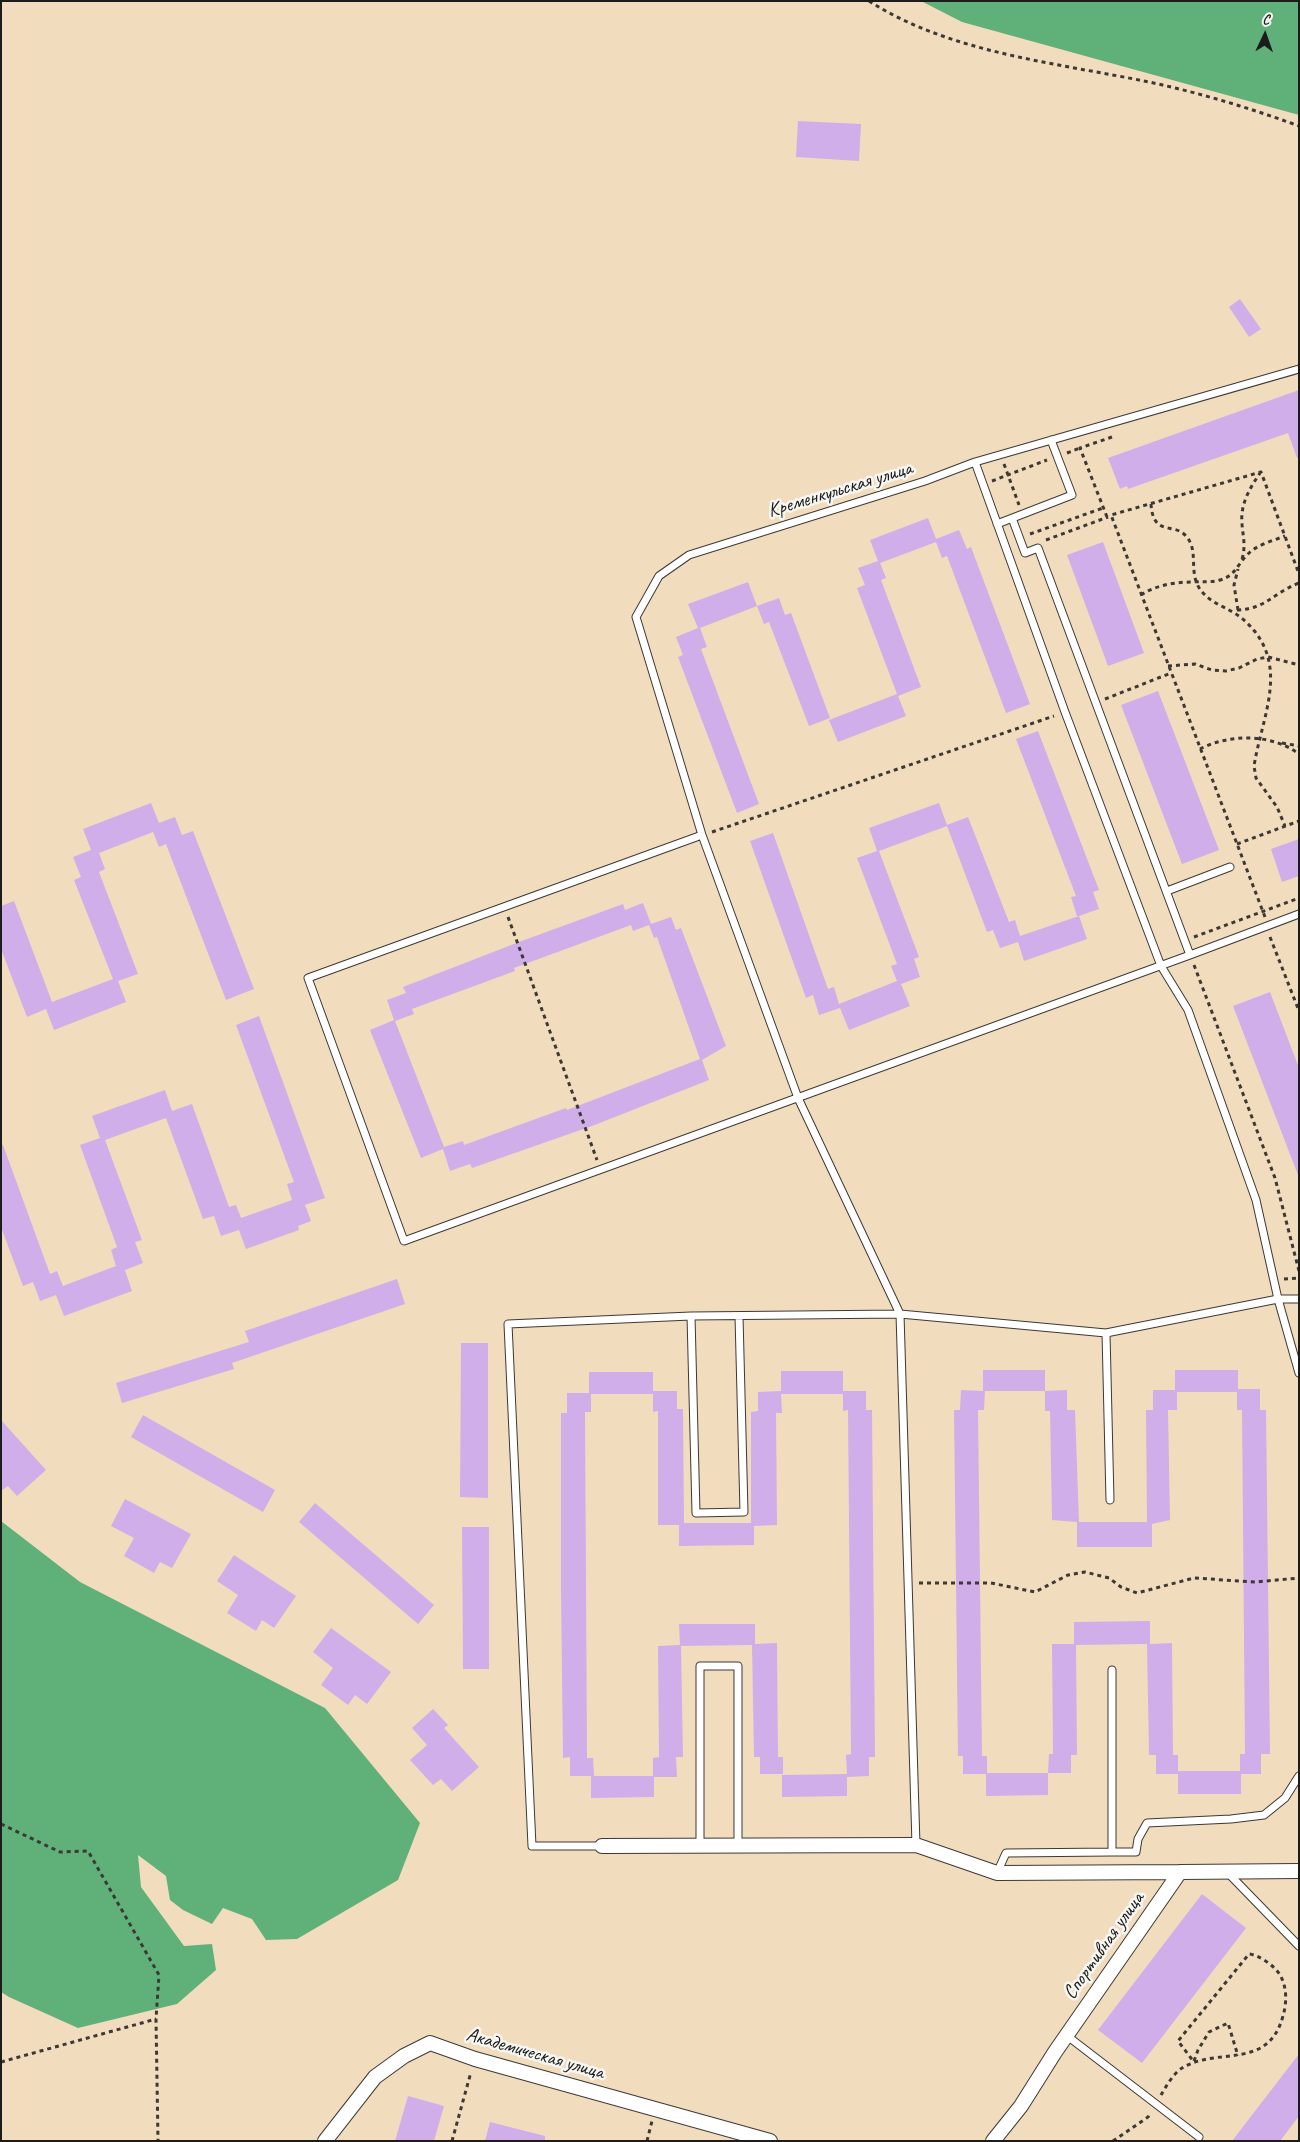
<!DOCTYPE html>
<meta charset="utf-8">
<style>
body{margin:0}
#map{position:relative;width:1300px;height:2142px;overflow:hidden;background:#f2dcbe;font-family:Caveat,sans-serif}
canvas{display:block}
.frame{position:absolute;inset:0;border:2px solid #1c1c1c;pointer-events:none}
.north{position:absolute;left:1240px;top:10px;width:50px;height:50px;-webkit-text-stroke:4px #f6f6f2;paint-order:stroke;rotate:3deg;font-size:14px;font-weight:700;line-height:20px;text-align:center;color:#1c1c1c}
.north::after{content:'';display:block;margin:auto;width:18px;height:22px;background:#1c1c1c;clip-path:polygon(50% 0,100% 100%,50% 72%,0 100%)}
</style>
<div id="map">
<canvas width="1300" height="2142"></canvas>
<div class="frame"></div>
<div class="north">С</div>
</div>
<script>
const ctx = document.querySelector('canvas').getContext('2d');
ctx.lineJoin = 'round';
function fillPath(path, color) {
  ctx.fillStyle = color;
  ctx.fill(path, 'evenodd');
}
function strokePath(path, color, width, dash) {
  ctx.strokeStyle = color;
  ctx.lineWidth = width;
  ctx.lineCap = dash ? 'butt' : 'round';
  ctx.setLineDash(dash || []);
  ctx.stroke(path);
}
function label(font, color, halo, rows, align = 'center') {
  ctx.font = font + ' Caveat,sans-serif';
  ctx.lineWidth = 5;
  ctx.setLineDash([]);
  ctx.textBaseline = 'middle';
  ctx.strokeStyle = halo;
  ctx.fillStyle = color;
  for (const [text, x, y, turn = 0] of rows) {
    ctx.save();
    ctx.translate(x, y);
    ctx.rotate((+turn || 0) * Math.PI / 180);
    ctx.textAlign = isNaN(turn) ? turn : align;
    if (halo) ctx.strokeText(text, 0, 0);
    ctx.fillText(text, 0, 0);
    ctx.restore();
  }
}
fillPath(new Path2D(`
 M921,1H1299V115L962,22Z
 M1,1521L80,1582L325,1708L420,1823L398,1880L297,1939L266,1940L252,1919L223,1908L212,1924L183,1910L170,1900L166,1876L138,1855L141,1887L184,1946L212,1944L216,1970L177,2004L78,2028L9,1997L1,1992Z`), '#60b07a');
fillPath(new Path2D(`
 M798,121L861,124L859,161L796,157Z
 M1240,299L1261,329L1249,337L1229,307Z
 M1299,390V458H1297L1288,433L1128,489L1127,486L1120,489L1108,458Z
 M928,518L936,539L959,530L967,549L971,547L1030,704L1006,713L947,556L942,558L936,542L880,563L886,578L881,580L921,687L898,696L906,716L838,742L829,720L897,694L857,588L865,585L858,568L878,561L870,540Z
 M1103,542L1144,653L1108,666L1067,555Z
 M748,582L757,606L779,598L785,615L791,613L830,718L809,726L769,622L764,624L757,606L700,628L707,647L701,649L759,804L737,813L678,657L683,655L676,637L698,628L688,604Z
 M1158,691L1219,850L1182,864L1121,705Z
 M1038,731L1099,890L1093,892L1099,909L1079,916L1087,939L1024,961L1018,942L1000,948L993,930L987,932L947,826L879,851L919,957L914,959L920,977L901,984L910,1006L849,1030L840,1008L819,1015L813,995L806,998L750,841L773,833L828,989L834,987L839,1004L897,981L891,966L897,964L857,858L877,851L869,828L939,803L947,825L968,817L1009,922L1015,920L1020,936L1079,916H1077L1071,897L1076,896L1016,739Z
 M151,803L159,823L175,817L182,835L193,831L254,989L226,1000L166,844L159,847L153,832L99,853L105,869L99,872L138,974L118,981L126,1002L54,1030L46,1009L27,1017L1,949V906L14,901L52,1002L113,979L74,880L81,877L73,857L91,850L83,829Z
 M1299,839V876L1282,882L1271,849Z
 M643,903L651,924L671,917L676,930L681,928L726,1046L702,1060L709,1080L592,1126L472,1168L470,1164L450,1171L443,1149L421,1158L370,1030L394,1020L387,1000L406,993L403,987L519,942L623,904L625,910ZM631,925L633,931L649,925L654,938L657,937L700,1059L567,1110L566,1108L464,1145L463,1141L444,1147L395,1021L414,1014L412,1009L515,971L514,968Z
 M1270,992L1299,1068L1298,1175L1233,1006Z
 M259,1016L325,1198L305,1205L311,1221L298,1226L299,1230L246,1249L239,1230L221,1236L214,1216L203,1219L166,1118L105,1140L142,1240L135,1242L143,1263L125,1270L132,1291L64,1316L56,1295L40,1301L33,1282L23,1286L1,1227V1145H3L50,1274L57,1271L63,1286L116,1266L111,1250L117,1247L80,1145L100,1138L92,1116L165,1090L172,1111L192,1104L229,1207L236,1205L241,1218L292,1200L287,1184L294,1182L236,1025Z
 M397,1279L405,1304L232,1363L234,1369L122,1403L116,1383L249,1342L245,1331Z
 M461,1343H488V1498L460,1497Z
 M983,1370H1045V1391H985L984,1410H978L982,1756H987V1773H1048L1049,1754H1053L1052,1644H1074V1622L1150,1621V1644L1172,1643L1173,1755H1178V1771H1240V1754H1245L1242,1410H1237V1392H1177V1410H1168L1170,1520L1152,1524V1547H1077V1522L1052,1520L1050,1411H1045V1391L1067,1390V1410H1075L1079,1522H1147L1146,1410H1153V1390H1175V1370H1238V1389H1260V1410H1266L1270,1754H1261V1774H1241V1794H1178V1774H1156V1755H1149L1147,1644L1076,1645L1077,1755H1071V1773H1048V1795L986,1796V1774H963V1756H958L954,1410H960L961,1390L983,1391Z
 M781,1371H843V1391H866V1410H872L875,1757H869V1776L847,1777V1796L782,1797V1775L847,1774L846,1755L851,1754L848,1410L843,1411V1394H781L782,1413H776L777,1525L754,1526V1545L679,1546V1525H658V1411L653,1412V1394H591V1412H585L587,1758H593L594,1776H570V1757L563,1758L561,1591V1413H567V1393H589V1372H653V1391H677V1409H683L684,1523H751V1412L758,1411V1392L781,1391Z
 M143,1415L275,1490L263,1512L131,1437Z
 M1,1420L46,1470L17,1496L8,1486L1,1491Z
 M125,1499L191,1534L172,1568L160,1562L154,1573L124,1556L134,1538L111,1526Z
 M315,1503L434,1605L418,1624L299,1522Z
 M462,1527H489V1669H463Z
 M234,1555L296,1596L274,1628L262,1620L256,1631L227,1613L238,1595L217,1581Z
 M679,1624H755V1644L777,1643L778,1757H783V1774H760V1757H754L752,1645L681,1646L683,1757H676L677,1777H654V1797L591,1798V1776H653V1758L659,1757L658,1646L680,1645Z
 M331,1628L391,1672L367,1704L355,1695L348,1705L321,1685L333,1668L313,1652Z
 M433,1709L448,1725L444,1728L479,1767L452,1791L441,1779L433,1785L410,1760L427,1745L412,1728Z
 M1202,1894L1246,1928L1142,2063L1098,2030Z
 M1299,2054V2116L1280,2141H1232Z
 M408,2096L444,2106L434,2141H395Z
 M490,2122L545,2136V2141H485Z`), '#d0aeea');
const lane = new Path2D(`
 M1012,518L1025,553L1038,548L1190,955
 M997,524L1072,495L1051,440
 M702,835L308,978L404,1241L1190,955L1299,914
 M1167,891L1230,867
 M1299,1299H1278L1299,1373
 M691,1316L696,1513L744,1512L739,1316
 M1106,1333L1110,1500
 M700,1845V1666H738V1845
 M916,1845L900,1314L798,1098L702,835L636,617L659,576L689,555L925,481L975,462L1299,369
 M602,1846H532L508,1324L691,1316L900,1314L1106,1333L1278,1299L1256,1200L1188,1010L1161,966L1065,712L975,462
 M1112,1852H1136L1138,1839L1147,1823L1231,1819L1264,1815L1285,1798L1299,1776
 M997,1873L1006,1853L1112,1852V1670
 M1228,1873L1299,1946
 M1066,2035L1199,2137`);
const street = new Path2D(`
 M602,1846L916,1845L997,1873L1180,1872
 M325,2141L375,2077L404,2056L430,2043L475,2059L770,2141
 M993,2141L1021,2106L1055,2052L1180,1872L1299,1871`);
strokePath(lane, '#3c3934', 9);
strokePath(street, '#3c3934', 16);
strokePath(new Path2D(`
 M869,1C950,53 1057,63 1149,82C1200,93 1250,108 1299,126
 M1067,453L1080,448
 M1004,464L1019,505
 M992,481L1047,460
 M1151,504C1153,537 1174,522 1186,536C1201,553 1185,576 1205,595C1216,606 1233,609 1246,622C1291,664 1262,716 1254,766L1256,778L1277,807L1285,826
 M1107,517L1080,448L1112,437
 M1030,534L1103,508
 M1046,540L1108,517
 M1242,559C1246,546 1243,537 1242,524C1240,504 1250,488 1260,473
 M1141,595C1156,585 1175,582 1193,582C1202,581 1210,583 1220,580C1235,576 1237,565 1247,555C1256,545 1272,541 1285,536
 M1237,610C1266,609 1273,593 1299,583
 M1238,610L1234,585L1238,569
 M1168,666L1195,664L1212,670L1226,671L1239,668L1257,659L1268,657L1299,665
 M1105,699L1171,673
 M1282,743L1299,746
 M1200,749C1229,734 1271,733 1299,754
 M712,832L1054,716
 M1237,844L1299,821
 M508,917L597,1160
 M1265,917L1111,515L1261,472L1299,574
 M1194,937L1299,898
 M1270,937L1299,1011
 M1194,965L1275,1178L1299,1271
 M1284,1279L1299,1278
 M919,1583H991L1035,1592L1068,1575L1085,1572L1109,1578L1121,1587L1137,1593L1194,1578L1255,1582L1299,1578
 M1,1824L60,1852L88,1851L159,1975L156,2019L158,2141
 M1194,2061L1198,2050L1209,2032L1228,2023L1238,2056
 M1,2062L156,2019
 M1161,2095C1166,2086 1174,2073 1182,2068C1219,2046 1268,2071 1283,2016C1287,2002 1287,1987 1280,1975C1275,1966 1259,1955 1249,1954L1178,2041L1194,2062
 M452,2141L471,2072
 M647,2141L652,2121
 M1113,2141L1148,2117L1150,2113`), '#3c3934', 3, [4, 4]);
strokePath(lane, '#fff', 7);
strokePath(street, '#fff', 14);
label('20px', '#1c1c1c', '#f6f6f2', [
 ["Кременкульская улица",840,490,-17],
 ["Спортивная улица",1104,1946,-55],
 ["Академическая улица",535,2054,16]
]);
</script>
